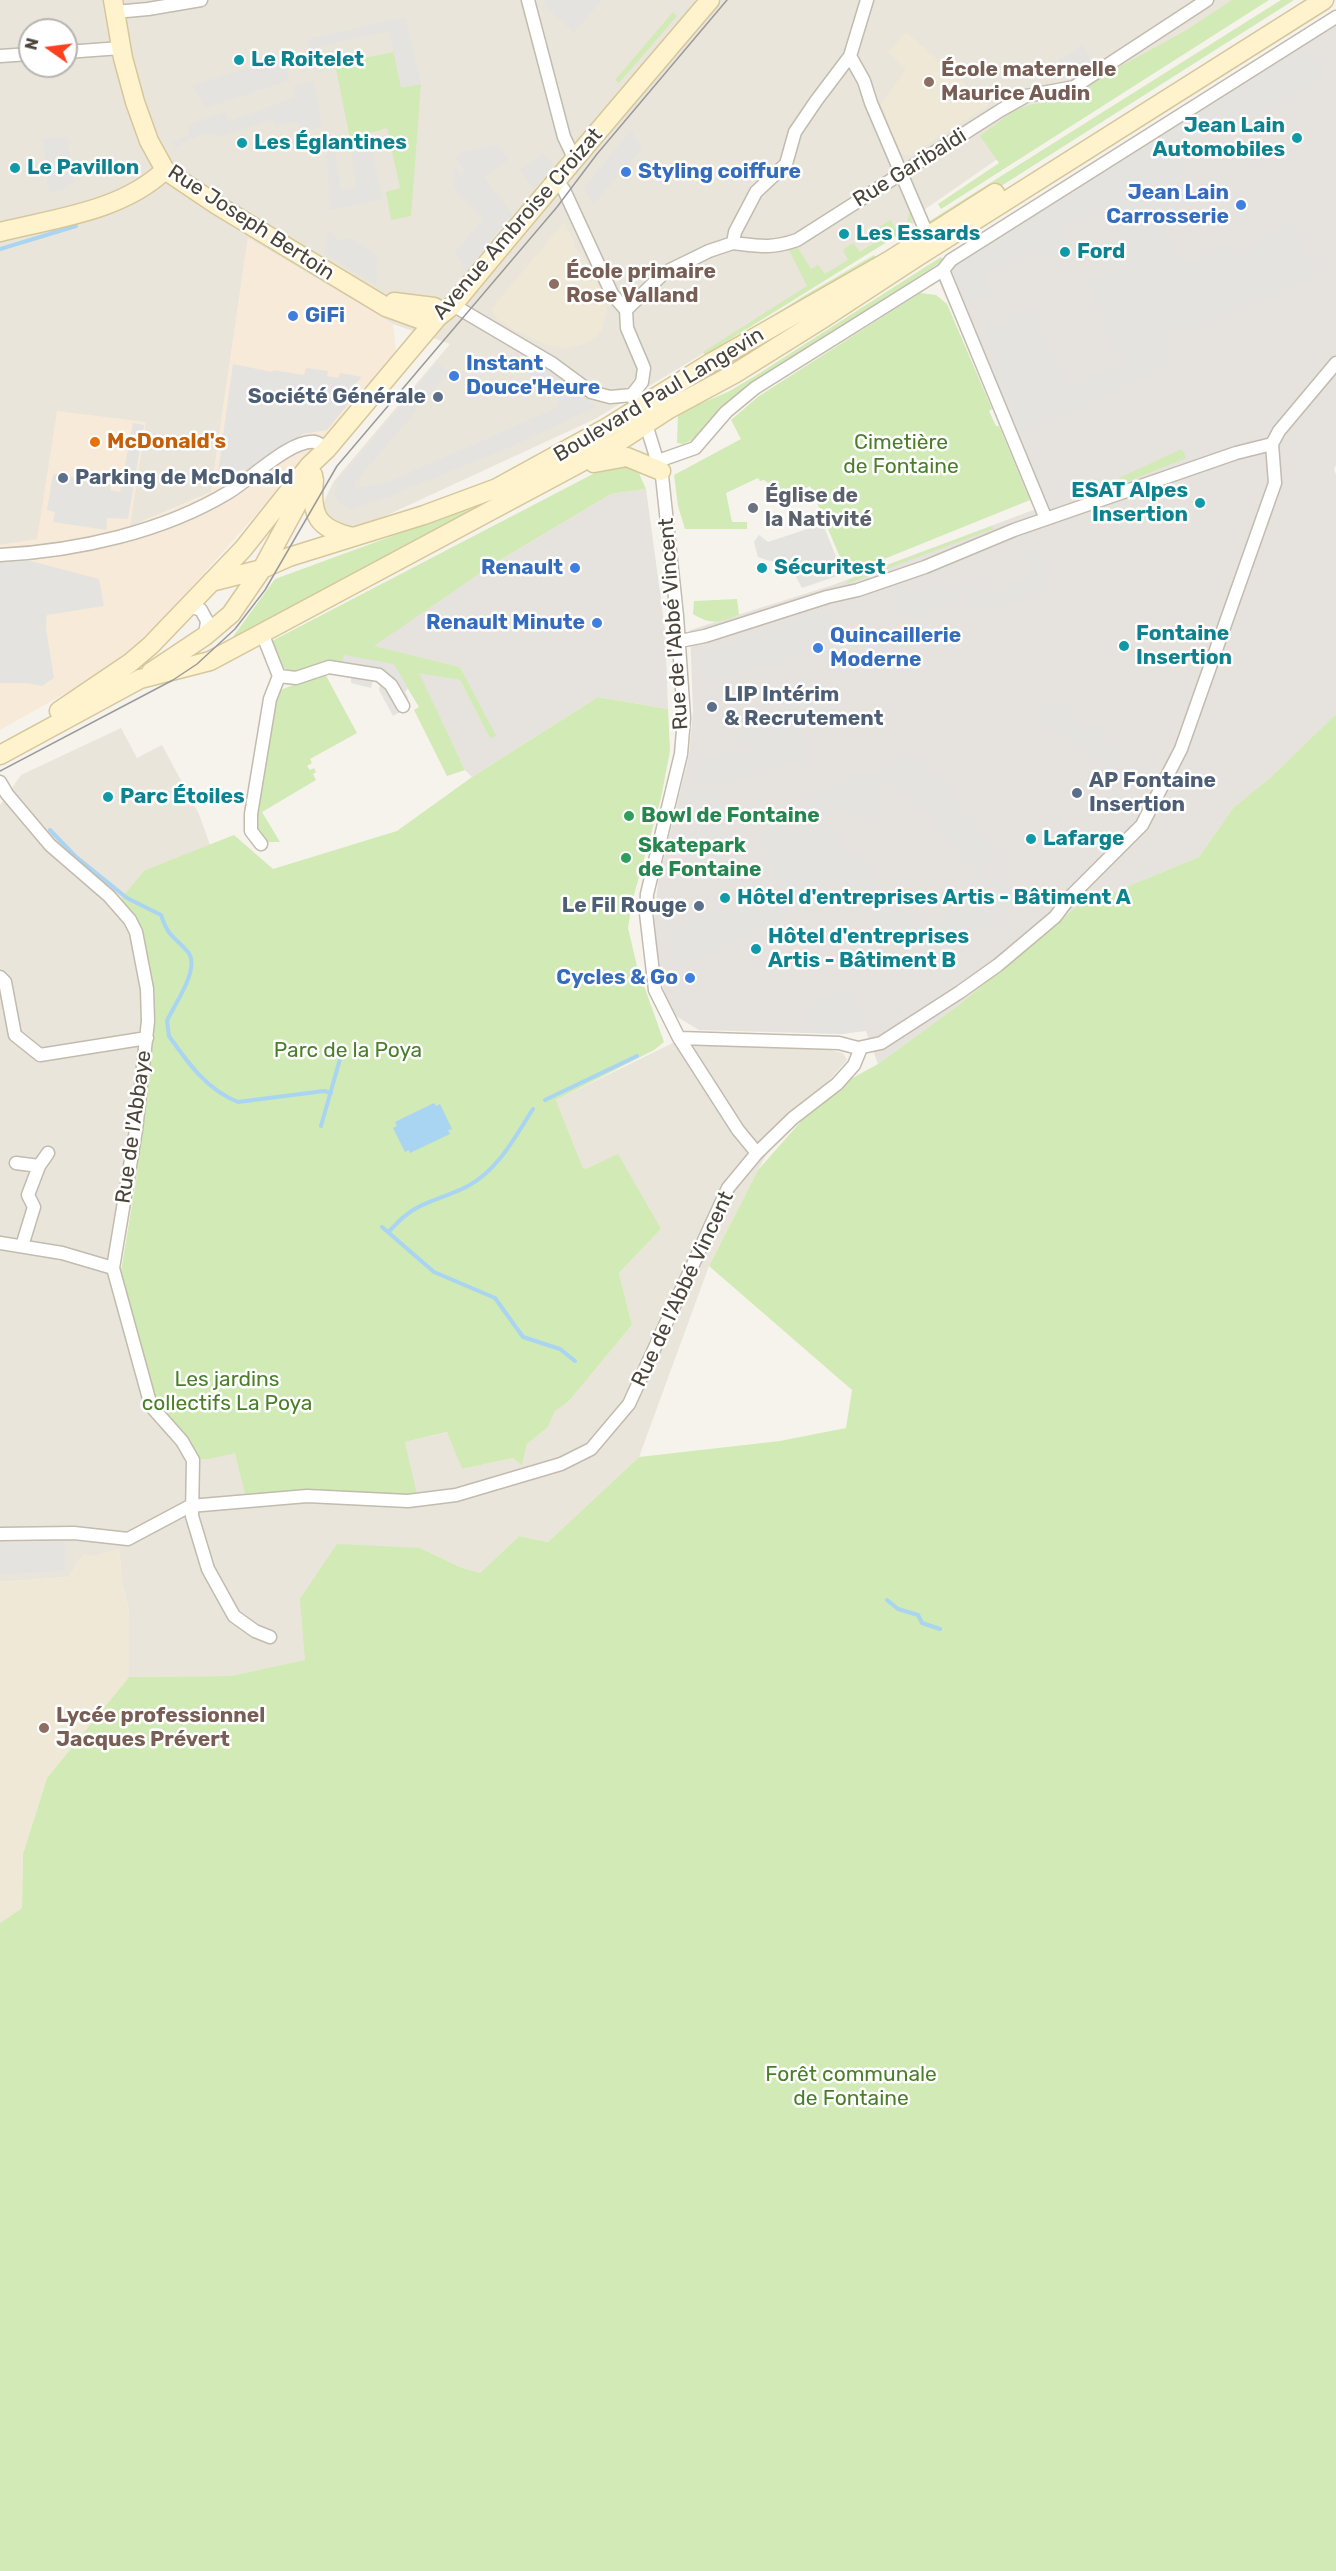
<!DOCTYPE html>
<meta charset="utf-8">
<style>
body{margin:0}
#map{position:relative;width:1336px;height:2571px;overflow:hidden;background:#f6f3ec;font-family:Rubik,sans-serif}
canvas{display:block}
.north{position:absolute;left:18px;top:18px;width:60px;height:60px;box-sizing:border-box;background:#fff;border:2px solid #b7b4b0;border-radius:50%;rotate:284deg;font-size:16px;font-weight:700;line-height:24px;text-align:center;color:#4b4439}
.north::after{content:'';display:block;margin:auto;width:21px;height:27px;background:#fc3f1d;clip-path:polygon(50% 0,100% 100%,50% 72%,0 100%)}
</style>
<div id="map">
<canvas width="1336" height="2571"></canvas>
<div class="north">N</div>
</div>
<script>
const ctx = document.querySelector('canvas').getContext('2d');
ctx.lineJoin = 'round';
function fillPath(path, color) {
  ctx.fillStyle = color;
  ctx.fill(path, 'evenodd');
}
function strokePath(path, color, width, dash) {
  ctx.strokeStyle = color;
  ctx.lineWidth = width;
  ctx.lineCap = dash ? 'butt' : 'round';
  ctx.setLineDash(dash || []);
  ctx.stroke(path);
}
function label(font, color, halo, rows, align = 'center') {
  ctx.font = font + ' Rubik,sans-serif';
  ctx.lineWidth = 5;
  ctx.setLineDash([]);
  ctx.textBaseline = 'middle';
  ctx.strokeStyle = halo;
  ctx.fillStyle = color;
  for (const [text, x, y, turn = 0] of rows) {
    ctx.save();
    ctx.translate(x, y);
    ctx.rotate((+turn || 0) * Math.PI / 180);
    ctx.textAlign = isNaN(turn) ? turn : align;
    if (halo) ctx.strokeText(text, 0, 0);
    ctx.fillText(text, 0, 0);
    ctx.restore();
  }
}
fillPath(new Path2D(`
 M0,0H1261L996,160L924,210L910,228L595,419L368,524L340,529L322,513L325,499L334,481L450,344L393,324L248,238L211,492L129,527L0,545ZM30,30H66V66H30Z
 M121,728L137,758L162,745L199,814L210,845L145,870L143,940L155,993L146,1112L136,1181L120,1266L180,1430L196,1453L210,1459L235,1452L349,1491L417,1499L405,1442L448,1432L462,1469L513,1458L522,1466L527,1444L548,1427L555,1410L569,1401L632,1325L619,1273L661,1229L583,1168L556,1100L673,1043L692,1053L693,1045L829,1050L843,1053L847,1060L818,1093L789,1113L758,1170L709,1266L639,1457L548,1542L519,1536L480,1573L460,1567L420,1548L301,1599L306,1660L230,1676L129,1677V1612L122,1581L119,1550L88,1557L84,1554L69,1577L0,1582V805L21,775Z`), '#eae5da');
fillPath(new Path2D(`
 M248,238L393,324L396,351L304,461L163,619L105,671L0,730V545L37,539L57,411L146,422L130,527L211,492Z`), '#f7ead8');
fillPath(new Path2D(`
 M1336,19V465L1334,469L1336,475V714L1271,777L1233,808L1199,857L1075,908L960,1004L878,1064L866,1031L841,1034L699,1030L676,1016L666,999L659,972L654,922L658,882L689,755L693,711L690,630L833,585L1036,509L935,272Z
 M646,489L665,629L668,709L598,697L472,777L465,770L418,672L460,680L490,737L495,736L460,667L373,646L495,563L611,494Z`), '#e6e2dd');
fillPath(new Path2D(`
 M906,32L989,105L909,156L901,154L881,104L906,69L888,52Z
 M564,222L574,241V247L584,257L606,302L607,311L602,330L596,337L587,343L566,348L547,345L509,327L497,319L491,309Z
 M119,1549L122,1581L129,1612V1677L47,1778L23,1854L22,1908L0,1923V1582L69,1577L84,1553L88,1557Z`), '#efe8d6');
fillPath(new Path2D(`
 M1232,0H1269L941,209L938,204L999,163L980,136L1012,112L1029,105L1057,101L1185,31Z
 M1281,0H1294L957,214L932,226L928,222Z
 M673,12L677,16L619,83L615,80Z
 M394,52L401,87L421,84L411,216L391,220L386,192L400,188L387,128L350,139L335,64Z
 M910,212L912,215L911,227L705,355L703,352L807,286L789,250L796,245L811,269L818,265L825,274L848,260L843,250L853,243L860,252L880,239L875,230L890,220L896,229L907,222Z
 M874,255L878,263L728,344L802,297Z
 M941,257L944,260L756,382L723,409L692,440L683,444L677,443L678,413L728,392L755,376Z
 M920,293L936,295L947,304L992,409L989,411L996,426H999L1030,500L847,574L810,486L777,503L768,483L764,480L760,481L758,478L726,493L732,522H747V529H685L678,506L674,475L741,439L731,420L759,396Z
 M1182,449L1186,458L1122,484L1119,478Z
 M626,464L638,471L646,489L611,494L495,563L374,646L460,667L496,736L490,738L460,680L419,673L465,770L447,776L414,710L419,707L393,664L342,663L329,660L301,671H291L279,666L272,641L591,475L612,465Z
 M477,505L475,511L239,637L232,638L275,579Z
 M992,526L993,529L846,584L850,579Z
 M737,599L739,615C719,622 713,626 693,614L694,601Z
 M324,672L357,733L310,759L312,763L307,766L310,770L314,768L316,772L313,774L316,780L262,812L280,842H266L256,833L254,810L276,695L281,690Z
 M598,697L668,709L670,751L661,798L632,902L628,928L637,966L664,1042L654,1050L556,1100L583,1168L586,1169L618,1154L661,1229L619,1273L632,1325L569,1401L555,1411L548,1427L527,1444L522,1466L513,1458L462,1469L447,1432L405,1442L418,1499L349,1491L245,1494L235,1453L210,1459H198L196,1453L180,1430L160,1410L119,1283L136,1181L155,993L143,940L119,901L145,870L234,835L273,869L397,831L472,777Z
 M1336,714V2571H0V1923L22,1908L23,1854L47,1778L129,1677L230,1676L305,1660L300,1599L337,1544L420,1548L460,1567L480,1573L519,1536L548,1542L639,1457L780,1441L846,1428L852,1390L709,1266L758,1170L827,1092L878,1064L960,1004L1075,908L1199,857L1233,808L1271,777Z`), '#d2eab5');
fillPath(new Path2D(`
 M546,0H602L574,32L543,5Z
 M405,17L421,84L401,88L389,31L309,49L308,39Z
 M1304,43L1327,77L1324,74L1247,122L1270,159L1259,167L1230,117L1171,155L1193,189L1189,193L1196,204L1162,226L1188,267L1223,245L1232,259L1291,222L1318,271L1184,332L1180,323L1166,330L1171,347L1168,365L1018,433L991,367L1001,360L995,347L988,349L984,348L980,332L1030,309L1068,391L1125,365L1122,358L1131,354L1127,344L1118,348L1088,283L1134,260L1106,205L1061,226L1069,245L1042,257L1038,247L983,273L991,292L966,303L951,268Z
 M1083,45L1093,61L1068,76L1059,59Z
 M285,55L289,81L206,108L192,86Z
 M314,81L322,127L300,132L297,122L276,126L273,119L219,137L205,133L175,147L173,142L191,134L187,125L225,112L229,121L295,97L292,87Z
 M631,130L642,149L593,204L584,188Z
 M370,135L382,200L330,210L326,144L335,143L340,190L356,188L350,139Z
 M67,137L74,183L67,185V189L49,193L43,138Z
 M496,145L509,159L484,177L512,214L466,271L455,252L484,219L454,188V167L459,168L460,176L465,171L455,158L462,152Z
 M543,153L554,166L534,189L520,170Z
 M328,232L341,241L349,237L378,256L376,285L324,253Z
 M437,363L449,372L357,480L356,486L365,487L390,481L556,408L559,401L556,394L527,372L537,363L560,377L596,407L515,445L388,497L351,509L340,504L334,493L339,479Z
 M233,364L272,372L273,370L304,375L306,368L328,371L327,376L338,378L340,373L362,377L352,387L357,393L327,430L303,434L225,483L226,474L218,472Z
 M133,423L144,425L128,519L107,518L106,530L53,522L55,512L47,510L53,474L111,484L110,490L120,492Z
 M819,525L820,528L824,527L843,574L802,588L791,568L758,557L754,542L759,535L768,542Z
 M1036,550L1050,588L986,610L974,605L966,587L977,581L983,597L1034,579L1025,554Z
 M23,559L99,579L104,606L47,615L46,628L54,678L42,686L27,683H0V560Z
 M936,581L939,591L953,587L957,600L902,620L894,597Z
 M826,612L836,642L708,684L699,655Z
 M344,655L394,664L408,688L405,692L408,697L405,709L393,716L379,690L381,682L373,680L371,688L351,683V676L340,673Z
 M831,691L837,709L798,723L808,756L715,785L713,778L704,779L698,772L693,763L742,747L744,756L751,751L752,746H744L737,722Z
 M1058,700L1086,734L1095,727L1120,753L1114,758L1136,784L1126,793L1087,746L1082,750L1067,732L1058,739L1037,715Z
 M914,754L998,854L977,873L893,776L873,793L886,809L870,822L863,814L858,818L845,803L824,820L904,916L920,924L927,932L995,872L1017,899L947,958L949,960L931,975L895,928L887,932L845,882L839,884L825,867L833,887L677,966L666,935L719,908L724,918L783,888L758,836L769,830L765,817L794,808L793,804Z
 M713,786L716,789L734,846L676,868L671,852L674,850L672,842L698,832L687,795Z
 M850,989L869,1030L841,1034L818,1033L807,1011Z
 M65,1541V1571L0,1575V1543Z`), '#e5e3e0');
fillPath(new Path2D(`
 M434,1103L436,1106L440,1104L452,1129L448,1130L450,1134L410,1153L409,1150L405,1152L393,1128L397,1126L395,1122Z`), '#a9d4f2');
strokePath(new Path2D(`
 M0,249L76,226
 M50,830L75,856L127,898L161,915C169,938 173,935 188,952C201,968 174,1005 167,1021L169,1036C188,1063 207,1090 238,1102L324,1091L331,1093
 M545,1100L637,1056
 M321,1126L340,1059
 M382,1227L434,1272L495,1298L523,1337L560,1349L575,1361
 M388,1232C394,1227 399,1220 405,1216C422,1201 448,1197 468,1186C498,1170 515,1137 533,1109
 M887,1600L898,1609L918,1615L922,1623L940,1629`), '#a9d4f2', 4);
const street = new Path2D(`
 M528,0L564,137L575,160
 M115,12L148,9L201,0
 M66,52L121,48
 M0,56L30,54
 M850,56L864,81L871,103L928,236
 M733,243C759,246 771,249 797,240L1001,110L1026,96L1074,87L1207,0
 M943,270L1046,519
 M453,305L553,364L591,392L610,397L632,395L642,382L644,368L627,328L626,310L612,294L564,190L558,182
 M626,310L664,273L709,251L733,243L735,232L756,192L786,164L795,132L816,101L850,56L867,0
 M632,395L649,434L662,476L677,616L684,718L681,754L647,894L646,913L655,990L679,1038L738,1130L757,1153
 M658,461L695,448L726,412L755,388L943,270L951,260L1336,17
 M0,555C77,551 163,532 229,492C251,479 291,439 315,442C319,443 323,446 327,449
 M190,606L201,610L207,621L205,636
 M262,633L279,676L296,678L329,667L379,675L391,685L403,706
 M680,641L705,636L827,597L858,590L925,567L1014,530L1236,453L1272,444
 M0,782L7,794L50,845L109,896L130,920L136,932L147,989L148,1021L136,1130L113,1268L151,1406L182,1441L193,1460L192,1516L208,1569L234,1616L255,1631L270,1637
 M261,844L251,831V814L270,699L279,676
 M0,977L5,982L15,1035L40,1055L147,1038
 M679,1038L839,1043L858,1048L881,1043L960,992L998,965L1055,917L1070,897L1142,825L1181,749L1275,483L1272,444L1279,431L1336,363
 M16,1163L39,1166L28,1195L34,1207L22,1246
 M39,1166L48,1153
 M0,1243L62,1253L113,1268
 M0,1534L74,1533L128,1539L190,1506L307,1496L408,1501L456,1495L561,1464L591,1449L629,1404L728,1188L757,1153L793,1118L837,1084L854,1065L861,1048`);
const secondary = new Path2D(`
 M113,0L123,58L135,102L149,141L165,170L217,205L386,307L422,320L438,317
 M0,232C56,218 122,211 165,170
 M394,302L434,307L443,312
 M594,463L627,457L661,471
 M314,480C310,516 318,529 353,537
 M211,582L262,569L289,557L424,515L497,488L608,427L712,362L890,260L995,193
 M151,672L205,636L231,614L262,569L313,475
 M59,711L130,663L151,645L243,549L309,466L327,449L438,317L453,305C537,202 624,101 710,0
 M0,755L140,679L210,661L617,443L669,409L734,374L822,319L917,257L1324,0`);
strokePath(street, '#c2bbae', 15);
strokePath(secondary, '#d6c79b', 21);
strokePath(street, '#fff', 12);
strokePath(secondary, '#fff3cd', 18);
strokePath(new Path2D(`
 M0,771L173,680L197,664L235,629L265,590L337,466L557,207L597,154L727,0`), '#9a9a9a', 1.5);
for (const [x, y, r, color] of [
 [239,60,6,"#0f9aa8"],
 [929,82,6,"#8d6e63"],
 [1297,138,6,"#0f9aa8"],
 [242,143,6,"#0f9aa8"],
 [15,168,6,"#0f9aa8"],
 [626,172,6,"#3f7fe0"],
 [1241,205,6,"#3f7fe0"],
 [844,234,6,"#0f9aa8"],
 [1065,252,6,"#0f9aa8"],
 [554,284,6,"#8d6e63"],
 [293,316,6,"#3f7fe0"],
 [454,376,6,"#3f7fe0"],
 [438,397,6,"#5c6f8a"],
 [95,442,6,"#e8710a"],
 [63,478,6,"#5c6f8a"],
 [1200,503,6,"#0f9aa8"],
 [753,508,6,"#6b7280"],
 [575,568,6,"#3f7fe0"],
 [762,568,6,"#0f9aa8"],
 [597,623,6,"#3f7fe0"],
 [1124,646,6,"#0f9aa8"],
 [818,648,6,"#3f7fe0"],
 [712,707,6,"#5c6f8a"],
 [1077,793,6,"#5c6f8a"],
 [108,797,6,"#0f9aa8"],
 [629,816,6,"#2e9e5b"],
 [1031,839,6,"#0f9aa8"],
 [626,858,6,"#2e9e5b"],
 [725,898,6,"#0f9aa8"],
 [699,906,6,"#5c6f8a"],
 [756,949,6,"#0f9aa8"],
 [690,978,6,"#3f7fe0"],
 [44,1728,6,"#8d6e63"]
]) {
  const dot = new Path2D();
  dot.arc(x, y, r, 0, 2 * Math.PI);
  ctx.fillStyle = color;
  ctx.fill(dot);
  strokePath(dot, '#fff', 2);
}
label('bold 21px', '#0d838f', '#fff', [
 ["Le Roitelet",251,60],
 ["Jean Lain",1285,126,"right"],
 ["Automobiles",1285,150,"right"],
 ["Les Églantines",254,143],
 ["Le Pavillon",27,168],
 ["Les Essards",856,234],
 ["Ford",1077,252],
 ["ESAT Alpes",1188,491,"right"],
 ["Insertion",1188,515,"right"],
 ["Sécuritest",774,568],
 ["Fontaine",1136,634],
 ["Insertion",1136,658],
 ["Parc Étoiles",120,797],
 ["Lafarge",1043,839],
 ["Hôtel d'entreprises Artis - Bâtiment A",737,898],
 ["Hôtel d'entreprises",768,937],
 ["Artis - Bâtiment B",768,961]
], 'left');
label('bold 21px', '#785e54', '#fff', [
 ["École maternelle",941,70],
 ["Maurice Audin",941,94],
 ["École primaire",566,272],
 ["Rose Valland",566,296],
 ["Lycée professionnel",56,1716],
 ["Jacques Prévert",56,1740]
], 'left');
label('21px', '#4b4439', '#fff', [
 ["Rue Garibaldi",910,168,-32],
 ["Rue Joseph Bertoin",251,223,33],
 ["Avenue Ambroise Croizat",518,224,-49],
 ["Boulevard Paul Langevin",659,395,-31],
 ["Rue de l'Abbé Vincent",674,624,-94],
 ["Rue de l'Abbaye",134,1127,-82],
 ["Rue de l'Abbé Vincent",683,1289,-65]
]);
label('bold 21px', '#366cbe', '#fff', [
 ["Styling coiffure",638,172],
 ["Jean Lain",1229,193,"right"],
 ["Carrosserie",1229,217,"right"],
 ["GiFi",305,316],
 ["Instant",466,364],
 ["Douce'Heure",466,388],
 ["Renault",563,568,"right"],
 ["Renault Minute",585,623,"right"],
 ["Quincaillerie",830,636],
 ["Moderne",830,660],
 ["Cycles & Go",678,978,"right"]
], 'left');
label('bold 21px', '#4e5e75', '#fff', [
 ["Société Générale",426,397,"right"],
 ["Parking de McDonald",75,478],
 ["LIP Intérim",724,695],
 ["& Recrutement",724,719],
 ["AP Fontaine",1089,781],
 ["Insertion",1089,805],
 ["Le Fil Rouge",687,906,"right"]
], 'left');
label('bold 21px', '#c56008', '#fff', [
 ["McDonald's",107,442]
], 'left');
label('21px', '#4a7f2a', '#fff', [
 ["Cimetière",901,443],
 ["de Fontaine",901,467],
 ["Parc de la Poya",348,1051],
 ["Les jardins",227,1380],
 ["collectifs La Poya",227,1404],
 ["Forêt communale",851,2075],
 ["de Fontaine",851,2099]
]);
label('bold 21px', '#5b616d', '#fff', [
 ["Église de",765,496],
 ["la Nativité",765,520]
], 'left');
label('bold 21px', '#27864d', '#fff', [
 ["Bowl de Fontaine",641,816],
 ["Skatepark",638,846],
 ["de Fontaine",638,870]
], 'left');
</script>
